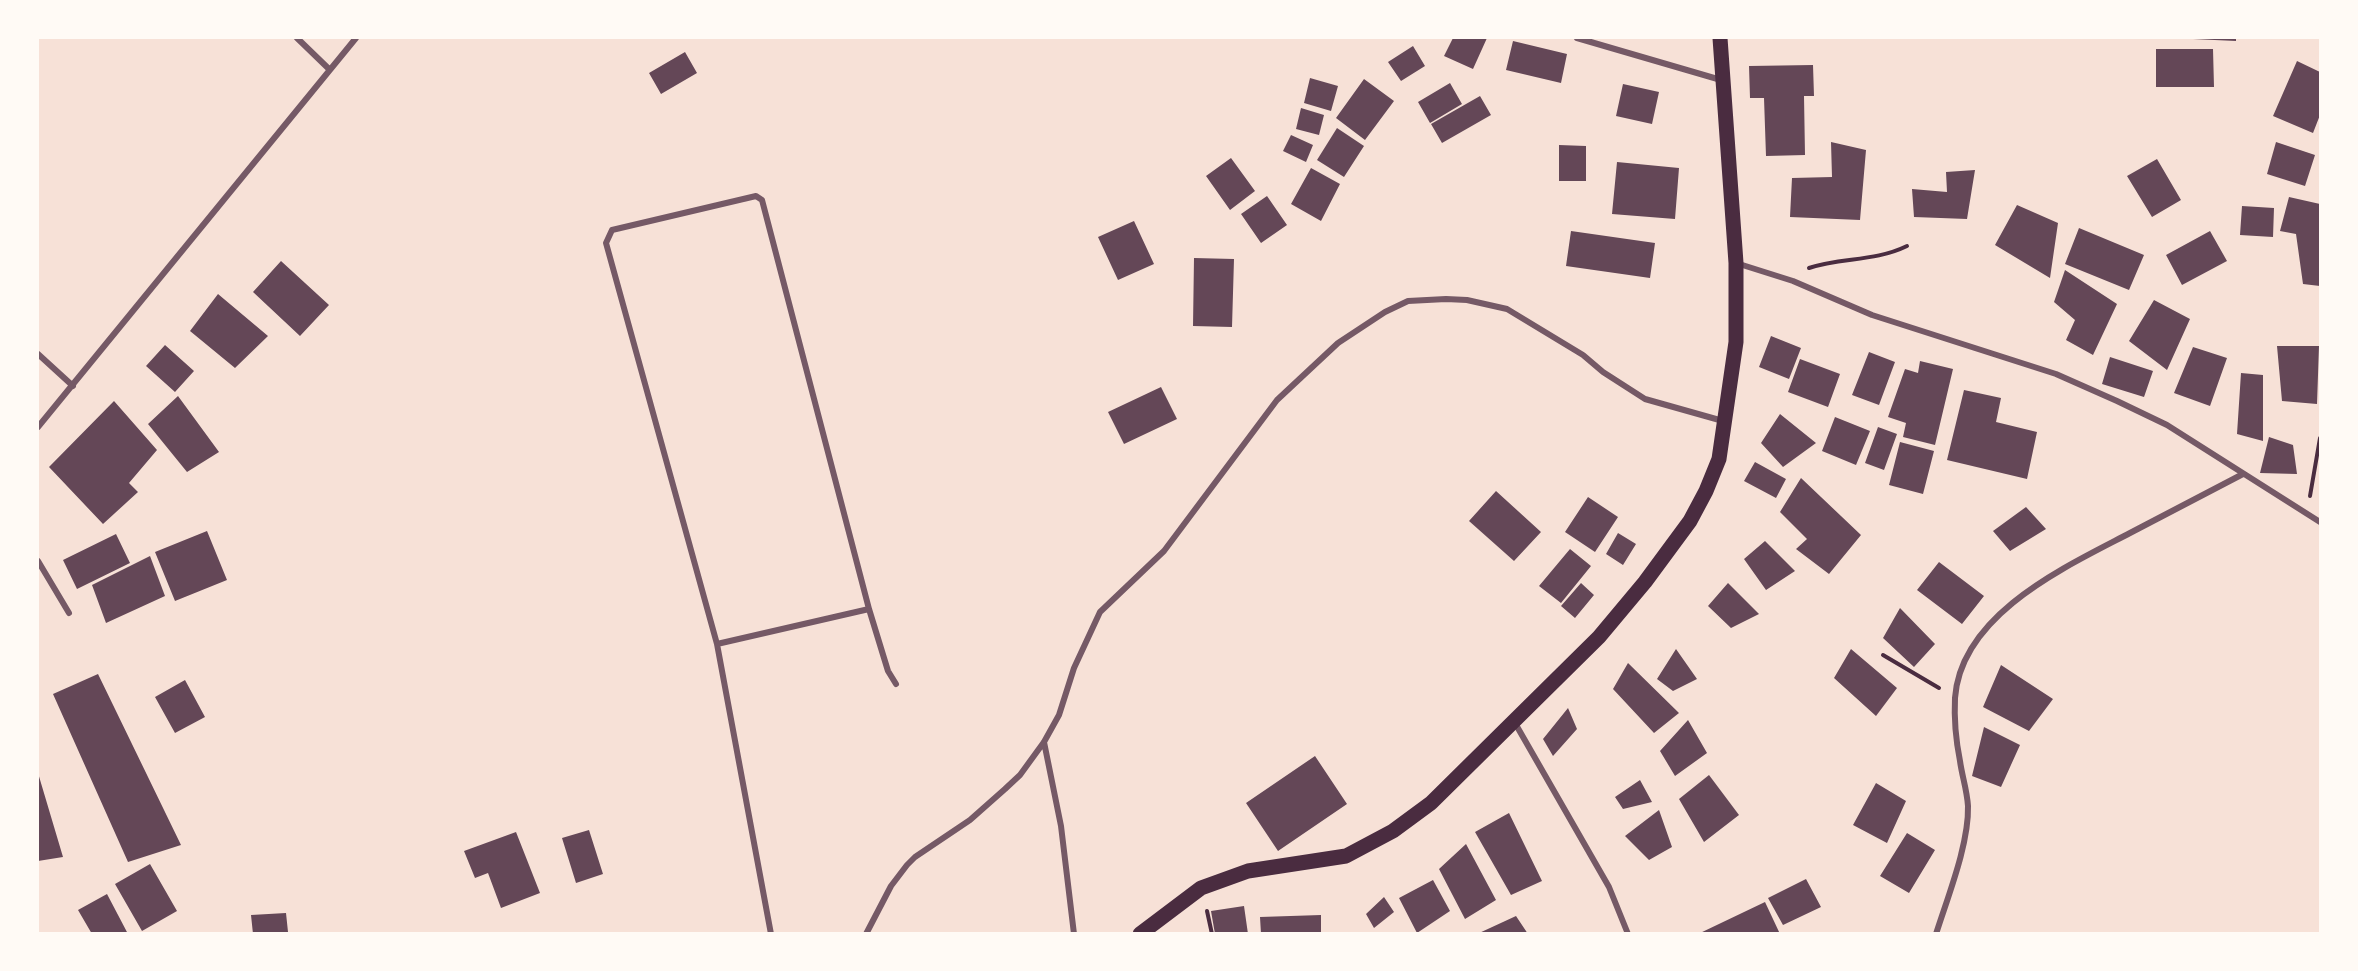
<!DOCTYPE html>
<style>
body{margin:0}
#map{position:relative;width:2358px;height:971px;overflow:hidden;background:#f7e1d7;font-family:"Golos Text",sans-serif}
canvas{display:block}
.frame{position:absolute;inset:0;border:39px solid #fffaf5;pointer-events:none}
</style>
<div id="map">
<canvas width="2358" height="971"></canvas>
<div class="frame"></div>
</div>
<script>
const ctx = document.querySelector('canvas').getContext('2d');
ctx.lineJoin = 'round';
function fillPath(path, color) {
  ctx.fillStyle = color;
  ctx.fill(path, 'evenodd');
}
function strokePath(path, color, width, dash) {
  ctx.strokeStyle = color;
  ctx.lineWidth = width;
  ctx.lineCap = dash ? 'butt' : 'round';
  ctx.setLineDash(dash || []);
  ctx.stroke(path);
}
fillPath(new Path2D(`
 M1453,38H1487L1473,69L1444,56Z
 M2193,38H2236V41L2193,39Z
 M1513,41L1567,54L1561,83L1506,70Z
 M1413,46L1425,66L1401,81L1388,62Z
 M2156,49H2213L2214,87H2156Z
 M685,52L697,73L661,94L649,73Z
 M2297,61L2320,72V115L2313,133L2273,116Z
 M1813,65L1814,96H1804L1805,155L1766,156L1764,98H1750L1749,66Z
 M1310,78L1338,86L1331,111L1304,103Z
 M1364,79L1394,101L1365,140L1336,118Z
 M1450,83L1462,104L1430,123L1418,102Z
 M1623,84L1659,92L1652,124L1616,116Z
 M1480,96L1491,115L1442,143L1431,124Z
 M1301,108L1324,115L1319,135L1296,129Z
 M1337,128L1364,146L1344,177L1317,160Z
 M1291,135L1313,145L1306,162L1283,151Z
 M1831,142L1866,150L1860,220L1790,217L1792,178L1832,177Z
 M2276,142L2315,155L2305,186L2267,174Z
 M1559,145L1586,146V181H1559Z
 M1231,158L1255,191L1230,210L1206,176Z
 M2157,159L2181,200L2152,217L2127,176Z
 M1617,162L1679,168L1675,219L1612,214Z
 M1311,168L1340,184L1321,221L1291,204Z
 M1975,170L1967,219L1914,217L1912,189L1947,192L1946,172Z
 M1267,196L1287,225L1261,243L1241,214Z
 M2289,197L2320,204V286L2303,284L2296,234L2280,231Z
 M2017,205L2058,223L2050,278L1995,245Z
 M2242,206L2274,208L2273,237L2240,235Z
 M1134,221L1154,264L1118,280L1098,237Z
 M2079,228L2144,255L2129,290L2065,264Z
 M1571,231L1655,243L1650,278L1566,266Z
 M2210,231L2227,261L2182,285L2166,255Z
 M1194,258L1234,259L1232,327L1193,326Z
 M281,261L329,305L300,336L253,292Z
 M2065,270L2117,304L2093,355L2066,340L2075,320L2054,302Z
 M218,294L268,336L235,368L190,331Z
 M2154,300L2190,319L2167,370L2129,341Z
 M1771,336L1801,348L1789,379L1759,367Z
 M165,345L194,371L175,392L146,366Z
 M2277,346H2319L2317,404L2282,401Z
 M2193,347L2227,358L2210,406L2174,393Z
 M1869,352L1895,362L1879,405L1852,395Z
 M2110,357L2153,371L2144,397L2102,384Z
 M1800,359L1840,374L1828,407L1788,392Z
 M1920,361L1953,369L1935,445L1903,437L1906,423L1888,417L1905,369L1918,373Z
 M2241,373L2263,375V441L2237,434Z
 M1161,387L1177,419L1124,444L1108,412Z
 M1964,390L2001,398L1996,422L2037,432L2027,479L1947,460Z
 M178,396L219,452L187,472L148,424Z
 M114,401L157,450L129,483L138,492L103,524L49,467Z
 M1780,414L1816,443L1783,467L1761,443Z
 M1835,417L1870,431L1856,465L1822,451Z
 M1878,427L1897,434L1884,470L1865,463Z
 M2269,437L2293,445L2297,474L2260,473Z
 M1900,442L1934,451L1923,494L1889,485Z
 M1755,462L1786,479L1776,498L1744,481Z
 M1801,478L1861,535L1829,574L1796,549L1807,539L1780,512Z
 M1496,491L1541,532L1514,561L1469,521Z
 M1588,497L1618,517L1595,552L1565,532Z
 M2026,507L2046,529L2010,551L1993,531Z
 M207,531L227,580L175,601L155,552Z
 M1618,533L1636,544L1623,565L1606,554Z
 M116,534L130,563L77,589L63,560Z
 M1765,541L1795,571L1766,590L1744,559Z
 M1570,549L1591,566L1561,603L1539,586Z
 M150,556L165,596L106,623L92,585Z
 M1939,562L1984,596L1962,624L1917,590Z
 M1581,583L1594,595L1575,618L1561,606Z
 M1728,583L1759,614L1731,628L1708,606Z
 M1900,608L1935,644L1914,667L1883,638Z
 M1676,649L1697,679L1673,691L1657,679Z
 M1851,649L1897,688L1876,716L1834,678Z
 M1628,663L1679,713L1654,733L1613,689Z
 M2001,665L2053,699L2029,731L1983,707Z
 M98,674L181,845L128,862L53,694Z
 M185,680L205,717L175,733L155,697Z
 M1568,708L1577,729L1553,756L1543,739Z
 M1688,720L1707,753L1675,776L1660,751Z
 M1984,727L2020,745L2001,787L1972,776Z
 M1315,756L1347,804L1278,851L1246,803Z
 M38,773L63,857L38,861Z
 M1709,775L1739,815L1704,842L1679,799Z
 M1640,780L1652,802L1623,809L1615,797Z
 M1876,783L1906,801L1887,843L1853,825Z
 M1659,810L1672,847L1649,860L1625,836Z
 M1509,813L1542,881L1511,895L1475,832Z
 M589,830L603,874L576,883L562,838Z
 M516,832L540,893L501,908L488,873L475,878L464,851Z
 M1907,833L1935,850L1909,893L1880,876Z
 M1466,844L1496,900L1465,919L1439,869Z
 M150,864L177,911L142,931L115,884Z
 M1806,879L1821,907L1783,925L1768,898Z
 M1433,880L1450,911L1417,933L1399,898Z
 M107,894L128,934H92L78,910Z
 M1384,897L1394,912L1374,928L1366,914Z
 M1765,902L1780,934H1698Z
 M1244,906L1248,934H1215L1211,911Z
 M286,913L288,932L253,934L251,915Z
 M1321,915V934H1261L1260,917Z
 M1516,916L1528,934H1477Z`), '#644757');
strokePath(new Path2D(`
 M1809,268C1842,257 1874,262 1907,246
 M2310,496L2320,438
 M1883,655L1939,688
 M1207,911L1212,934`), '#4a2c40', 4);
strokePath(new Path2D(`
 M297,38L329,69
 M1577,38L1721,80
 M1736,263L1793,281L1872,315L2056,374L2117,401L2167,425L2320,522
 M38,354L73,386
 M38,427L356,38
 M38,561L69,613
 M717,644L869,609
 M1515,723L1609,887L1628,934
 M1044,742L1061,826L1074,934
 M771,934L717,644L606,243L612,230L756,196L762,200L869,609L888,671L896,684
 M866,934L891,886L907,865L915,857L970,820L1005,789L1020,775L1044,742L1059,715L1074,668L1100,612L1164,551L1277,400L1338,343L1385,312L1408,301L1446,299L1467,300L1507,309L1583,355L1603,372L1645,399L1723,421
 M1936,934C1948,896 1969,844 1968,806C1967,790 1962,776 1960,761C1956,741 1954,718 1955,698C1961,614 2065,567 2130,533C2167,514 2205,494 2243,474`), '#755966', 6);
strokePath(new Path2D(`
 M1140,934L1201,888L1248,871L1346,856L1393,831L1431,803L1599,637L1645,582L1690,521L1706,491L1719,459L1736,342V263L1720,38`), '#4a2c40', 15);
</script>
